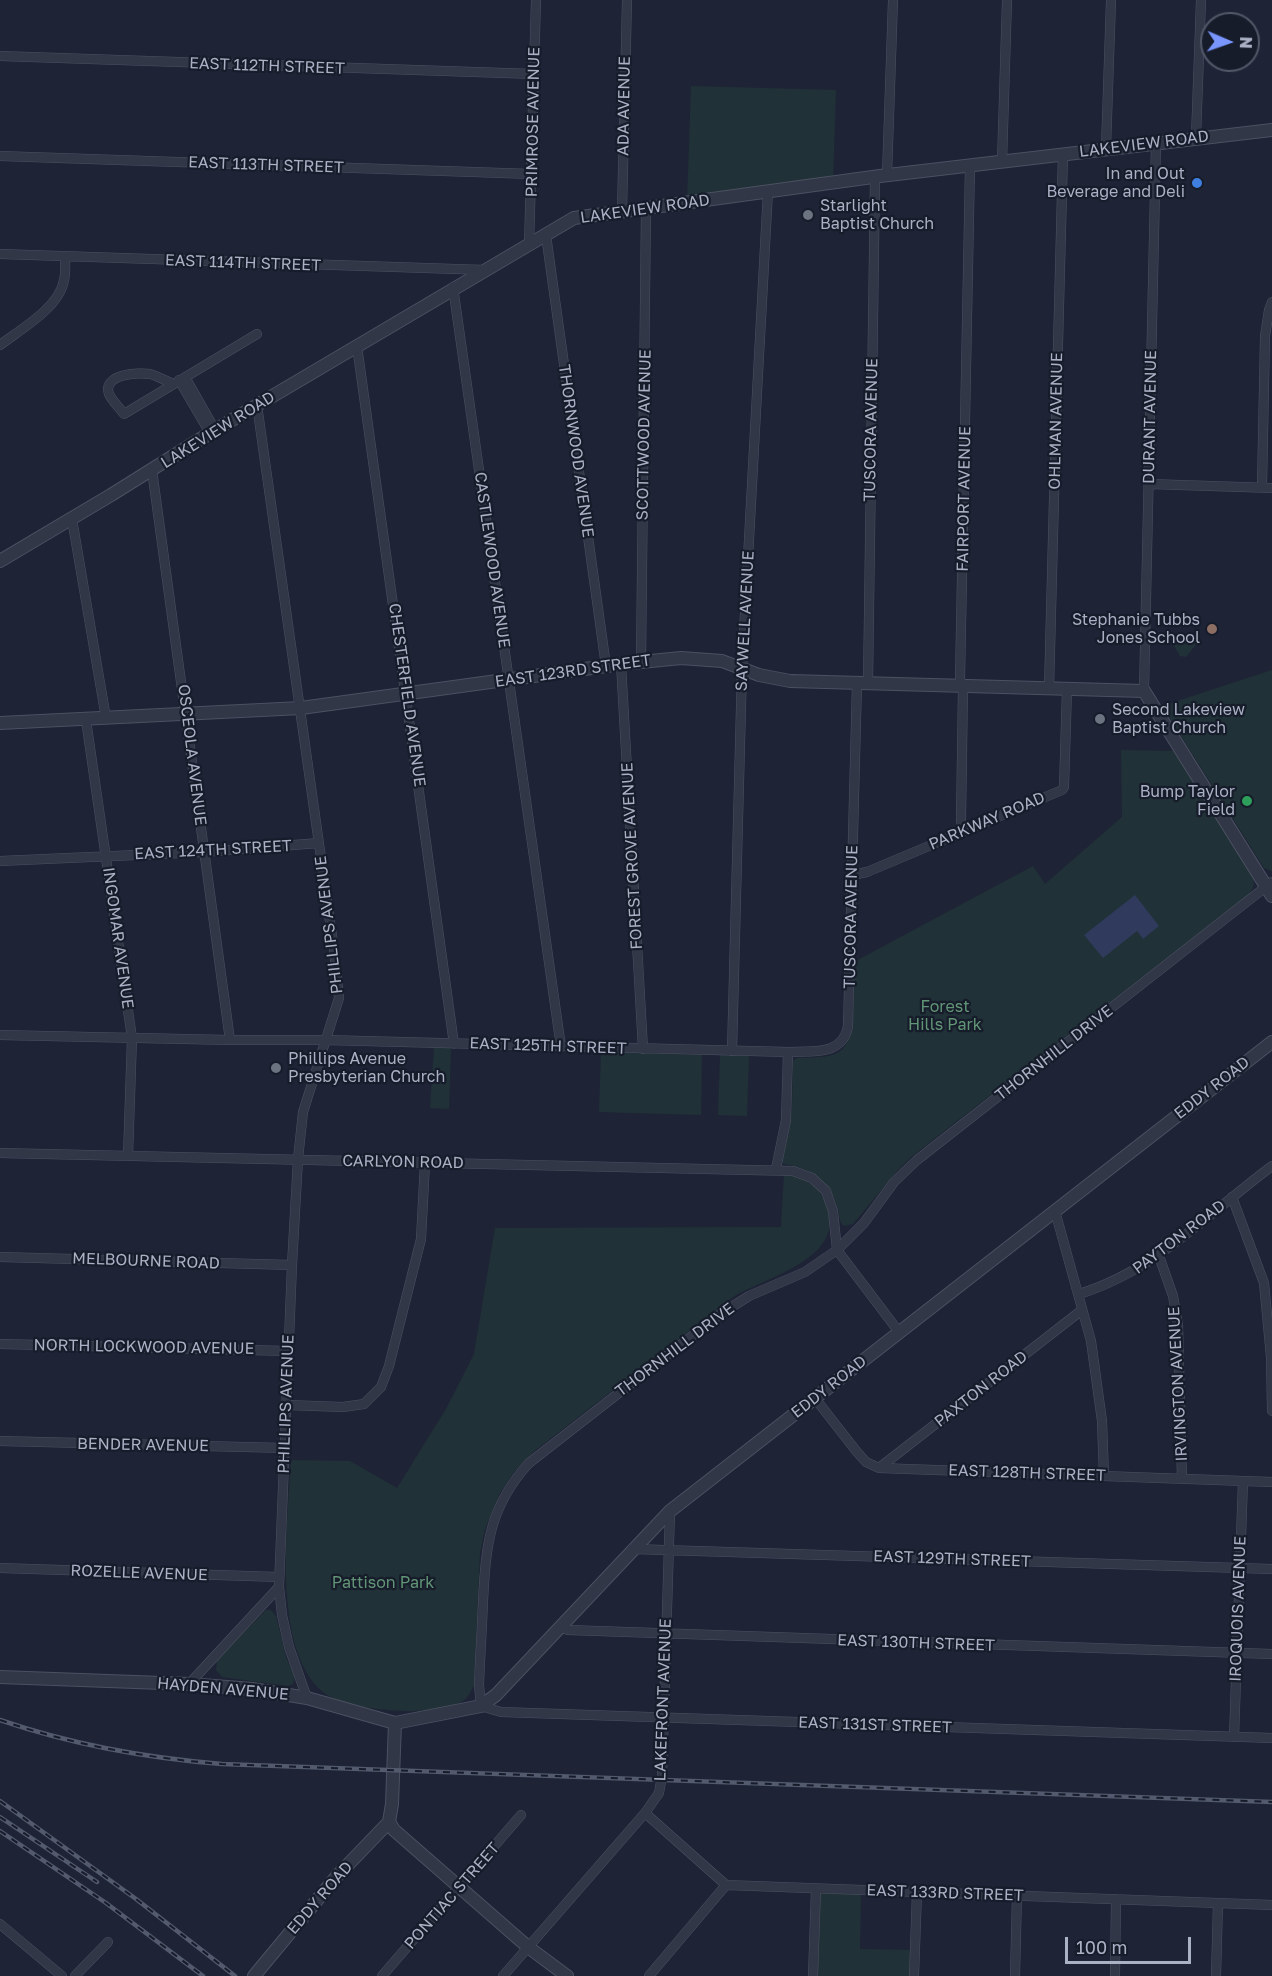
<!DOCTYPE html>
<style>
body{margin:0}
#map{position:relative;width:1272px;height:1976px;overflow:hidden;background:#1e2436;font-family:"Golos Text",sans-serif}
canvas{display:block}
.north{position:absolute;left:1200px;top:12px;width:60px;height:60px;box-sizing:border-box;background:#171c2b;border:2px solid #525868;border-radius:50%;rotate:92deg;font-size:16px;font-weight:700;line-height:24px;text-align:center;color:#abb1c4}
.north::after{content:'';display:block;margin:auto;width:21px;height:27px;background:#7896fd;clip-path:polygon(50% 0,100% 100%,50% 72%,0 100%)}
.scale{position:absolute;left:1065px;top:1937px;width:126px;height:27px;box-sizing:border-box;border:3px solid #abb1c4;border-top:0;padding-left:8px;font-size:18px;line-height:21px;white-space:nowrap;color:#abb1c4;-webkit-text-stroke:4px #171c2b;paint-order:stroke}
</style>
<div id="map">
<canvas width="1272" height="1976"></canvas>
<div class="north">N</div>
<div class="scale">100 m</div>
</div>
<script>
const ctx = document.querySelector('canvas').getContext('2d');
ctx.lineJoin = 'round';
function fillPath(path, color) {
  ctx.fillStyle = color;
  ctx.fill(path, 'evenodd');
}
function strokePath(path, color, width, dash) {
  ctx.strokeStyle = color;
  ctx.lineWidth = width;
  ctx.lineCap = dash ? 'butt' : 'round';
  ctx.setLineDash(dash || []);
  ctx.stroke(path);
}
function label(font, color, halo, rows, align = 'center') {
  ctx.font = font + ' "Golos Text",sans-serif';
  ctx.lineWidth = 4.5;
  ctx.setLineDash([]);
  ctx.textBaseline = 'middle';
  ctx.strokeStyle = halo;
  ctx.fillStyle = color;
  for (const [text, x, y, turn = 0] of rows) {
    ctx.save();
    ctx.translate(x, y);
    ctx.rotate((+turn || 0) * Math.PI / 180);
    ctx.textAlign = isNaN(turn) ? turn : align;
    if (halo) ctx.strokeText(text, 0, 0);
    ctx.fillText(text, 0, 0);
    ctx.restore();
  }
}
fillPath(new Path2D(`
 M691,86L836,90L833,183L687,202Z
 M1183,636L1192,637L1198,642L1186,657L1180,656L1174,646Z
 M1272,670V871H1271L1264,868L1162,706Z
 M1121,750L1174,751L1252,875C1256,883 1253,889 1248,895L911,1157L896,1172L853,1224L844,1226C838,1221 840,1216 838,1209C831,1181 810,1168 784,1164L782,1161L792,1109L793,1061L797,1058C809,1057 827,1059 839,1052C859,1040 853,984 854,962L1033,866L1045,884L1122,817Z
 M434,1047L451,1048L449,1109L430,1108Z
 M601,1052L702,1055L701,1115L599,1112Z
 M720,1055L749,1056L747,1116L718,1115Z
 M784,1174C802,1176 817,1184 825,1201C851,1258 767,1276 733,1297L532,1453L514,1472L500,1493L485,1529L480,1553L474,1685C471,1691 469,1696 464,1700C455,1708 423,1711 411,1711C387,1711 342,1707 323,1692C271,1649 288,1521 291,1460L350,1461L397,1488L446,1409L474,1354L495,1228L781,1227Z
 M266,1610H271L276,1616L286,1657L295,1677L293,1684L288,1686L222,1677L216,1670L217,1660Z
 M816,1889L861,1890L860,1949L915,1950L914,1976H813Z`), '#203137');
fillPath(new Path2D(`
 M1135,895L1159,926L1143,939L1137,931L1103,958L1084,935Z`), '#2f3a5c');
const minor = new Path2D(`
 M0,56L534,74
 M1196,137L1201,0
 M1106,148L1111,0
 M0,156L532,174
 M1002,162L1007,0
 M887,175L893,0
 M622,211L627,0
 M546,235L606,666
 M529,245L536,0
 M0,254L486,270
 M453,287L561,1047
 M0,345C21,329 60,307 64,280C66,273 65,264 65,257
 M357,346L454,1044
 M185,377L215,430
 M179,380L210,433
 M173,384C166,381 158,376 150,374C138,372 102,374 109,394C112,401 120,408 124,414L257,334
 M257,405L334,950L339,998L303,1112L298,1159L292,1265L279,1587L282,1615L289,1647L307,1698
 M152,470L230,1040
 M1149,484L1272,488
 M1262,487L1265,336L1269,310L1272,302
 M72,519L106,718
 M641,662L646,208
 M621,664L643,1049
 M868,684L875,177
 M1049,689L1063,154
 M1144,691L1156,144
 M86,720L132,1038L128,1156
 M963,831L961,821L963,687L960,679L970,166
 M0,861L204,852L319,843
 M852,875L867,872L1062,790L1064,787L1067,689
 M1272,882L917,1160L894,1182L864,1223L837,1250L805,1272L749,1296L719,1315L529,1463C489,1507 486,1545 483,1601C482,1629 480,1657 479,1685L481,1706L501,1712L1272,1738
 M0,1035L230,1040H325L788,1052C812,1051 843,1056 848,1026L857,683
 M732,1051L742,668L768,191
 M0,1153L793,1171L812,1178L826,1191L833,1211L837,1250L899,1332
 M776,1169L786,1120L788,1052
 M1232,1197L1264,1283L1271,1357L1272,1411
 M1055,1211L1091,1341L1102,1421L1104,1476
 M1159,1256L1173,1296L1178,1325L1182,1479
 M0,1257L292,1265
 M1079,1294C1155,1271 1210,1212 1272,1166
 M0,1344L289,1351
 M814,1397L857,1452L866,1462L879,1468L1272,1482
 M287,1405L343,1407L364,1404L381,1387L389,1366L421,1239L425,1163
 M0,1441L285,1448
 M879,1468L1082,1310
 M632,1549L1272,1569
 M0,1568L279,1577
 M562,1627L568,1630L1272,1654
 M189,1684L279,1587
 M1234,1737L1243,1481
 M645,1813L726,1885L1272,1905
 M0,1924L62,1976
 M75,1976L108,1942
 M382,1976L521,1815
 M503,1976L645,1813L659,1793L662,1776L670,1511
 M649,1976L726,1885
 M813,1976L816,1889
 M914,1976L917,1892
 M1015,1976L1017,1895
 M1115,1976L1116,1899
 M1216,1976L1218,1903`);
const tertiary = new Path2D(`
 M0,561L111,495L210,433L574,218L880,176L1272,130
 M0,723L301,708L621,664L681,658L722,661L759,675L790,681L1144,691L1272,896
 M0,1677L189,1684L252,1689L307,1698L395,1723L392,1804L389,1822L394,1830L528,1947L567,1976
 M395,1723L481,1706L496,1695L670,1511L1272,1042
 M254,1976L337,1876L389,1822`);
strokePath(minor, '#4c5162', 10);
strokePath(tertiary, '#4c5162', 14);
strokePath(minor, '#313747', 9);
strokePath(tertiary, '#313747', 12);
const rail = new Path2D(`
 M0,1720C73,1745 146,1758 222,1764L1272,1802
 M0,1801L136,1899L235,1976
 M0,1817L97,1882
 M0,1831L106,1903L203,1976`);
strokePath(rail, '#535a6e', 4.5);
strokePath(rail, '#171c2b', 2, [7]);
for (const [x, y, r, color] of [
 [1197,183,6,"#3f7fe0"],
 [808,215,6,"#6b7280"],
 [1212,629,6,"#8d6e63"],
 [1100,719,6,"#6b7280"],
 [1247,801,6,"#2e9e5b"],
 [276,1068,6,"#6b7280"]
]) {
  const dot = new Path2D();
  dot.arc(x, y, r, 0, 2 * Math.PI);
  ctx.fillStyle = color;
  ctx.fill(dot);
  strokePath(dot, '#171c2b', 2);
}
label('16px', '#abb1c4', '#171c2b', [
 ["EAST 112TH STREET",267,66,2],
 ["ADA AVENUE",624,106,-89],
 ["PRIMROSE AVENUE",533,122,-89],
 ["LAKEVIEW ROAD",1144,144,-7],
 ["EAST 113TH STREET",266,165,2],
 ["LAKEVIEW ROAD",645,209,-8],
 ["EAST 114TH STREET",243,263,2],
 ["DURANT AVENUE",1150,417,-89],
 ["OHLMAN AVENUE",1056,421,-89],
 ["LAKEVIEW ROAD",218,430,-32],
 ["TUSCORA AVENUE",871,430,-89],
 ["SCOTTWOOD AVENUE",644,435,-89],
 ["THORNWOOD AVENUE",576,451,82],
 ["FAIRPORT AVENUE",964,499,-89],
 ["CASTLEWOOD AVENUE",492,560,82],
 ["SAYWELL AVENUE",745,621,-87],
 ["EAST 123RD STREET",573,671,-8],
 ["CHESTERFIELD AVENUE",407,695,82],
 ["OSCEOLA AVENUE",192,755,83],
 ["PARKWAY ROAD",987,821,-23],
 ["EAST 124TH STREET",213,850,-3],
 ["FOREST GROVE AVENUE",632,856,-93],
 ["TUSCORA AVENUE",851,917,-89],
 ["PHILLIPS AVENUE",329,925,-97],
 ["INGOMAR AVENUE",118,938,82],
 ["EAST 125TH STREET",548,1046,2],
 ["THORNHILL DRIVE",1054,1053,-38],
 ["EDDY ROAD",1212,1088,-38],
 ["CARLYON ROAD",403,1162,1],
 ["PAYTON ROAD",1179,1237,-37],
 ["MELBOURNE ROAD",146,1261,2],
 ["NORTH LOCKWOOD AVENUE",144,1347,1],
 ["THORNHILL DRIVE",675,1350,-37],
 ["IRVINGTON AVENUE",1178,1384,-93],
 ["EDDY ROAD",829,1387,-38],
 ["PAXTON ROAD",981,1389,-38],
 ["PHILLIPS AVENUE",286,1404,-88],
 ["BENDER AVENUE",143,1445,1],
 ["EAST 128TH STREET",1027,1473,2],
 ["EAST 129TH STREET",952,1559,2],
 ["ROZELLE AVENUE",139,1573,2],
 ["IROQUOIS AVENUE",1238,1609,-88],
 ["EAST 130TH STREET",916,1643,2],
 ["HAYDEN AVENUE",223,1689,5],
 ["LAKEFRONT AVENUE",663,1700,-88],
 ["EAST 131ST STREET",875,1725,2],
 ["EAST 133RD STREET",945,1893,2],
 ["PONTIAC STREET",452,1896,-49],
 ["EDDY ROAD",320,1898,-49]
]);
label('16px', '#abb1c4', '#171c2b', [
 ["In and Out",1185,174],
 ["Beverage and Deli",1185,192],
 ["Starlight",820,206,"left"],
 ["Baptist Church",820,224,"left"],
 ["Stephanie Tubbs",1200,620],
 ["Jones School",1200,638],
 ["Second Lakeview",1112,710,"left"],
 ["Baptist Church",1112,728,"left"],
 ["Bump Taylor",1235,792],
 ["Field",1235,810],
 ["Phillips Avenue",288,1059,"left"],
 ["Presbyterian Church",288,1077,"left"]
], 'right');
label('16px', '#629576', '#171c2b', [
 ["Forest",945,1007],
 ["Hills Park",945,1025],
 ["Pattison Park",383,1583]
]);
</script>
